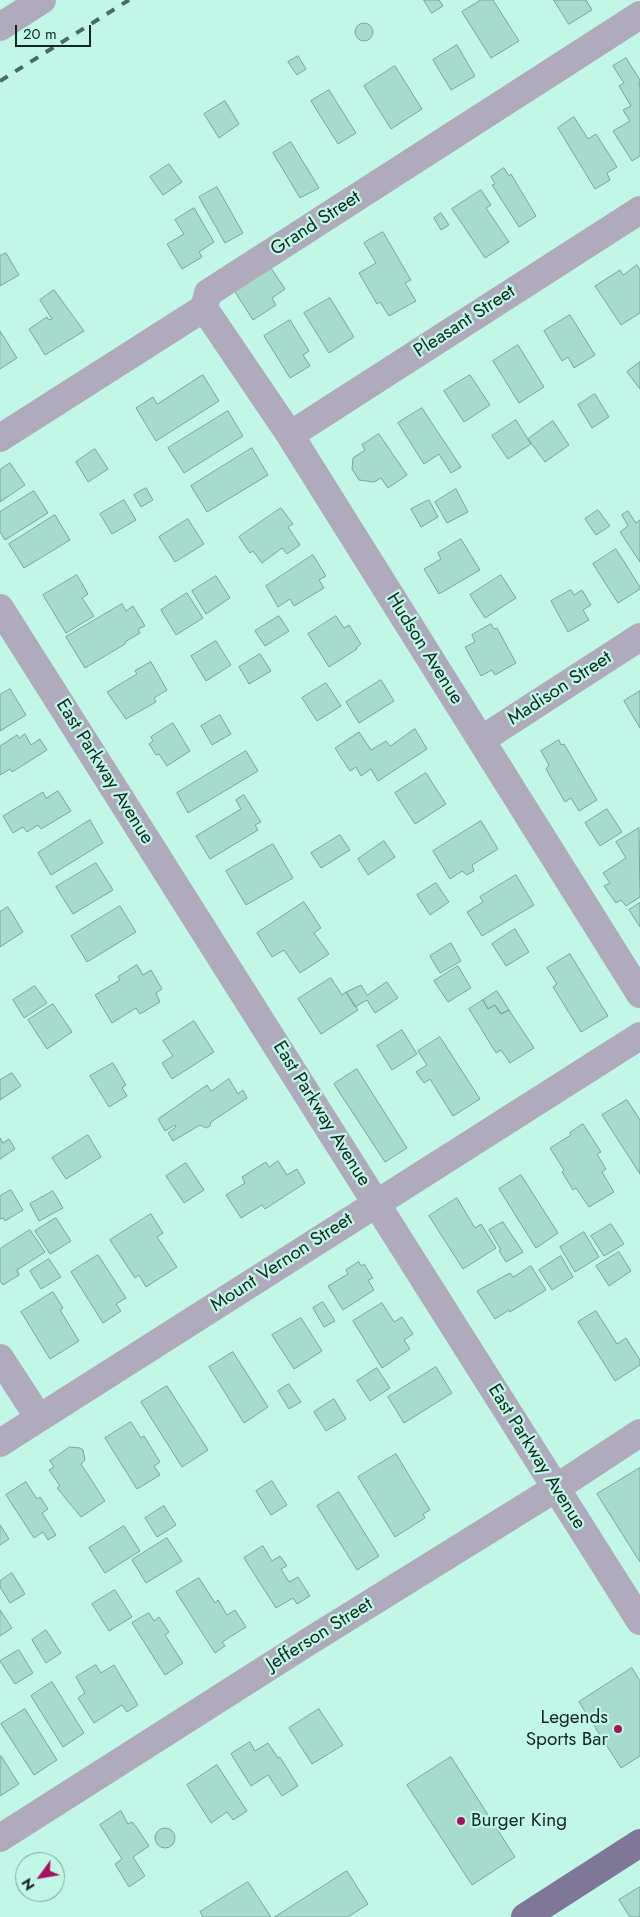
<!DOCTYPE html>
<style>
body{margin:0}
#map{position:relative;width:640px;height:1917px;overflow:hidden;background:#c2f7e8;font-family:Jost,sans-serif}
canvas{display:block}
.north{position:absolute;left:15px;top:1852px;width:50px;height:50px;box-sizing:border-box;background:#c2f7e8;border:1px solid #7ca499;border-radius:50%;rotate:238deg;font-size:14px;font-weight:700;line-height:20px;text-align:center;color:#122722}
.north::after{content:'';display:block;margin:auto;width:18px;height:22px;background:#a1145e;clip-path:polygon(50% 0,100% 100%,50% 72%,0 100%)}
.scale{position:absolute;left:15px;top:25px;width:76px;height:22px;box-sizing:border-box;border:2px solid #122722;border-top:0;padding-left:6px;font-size:15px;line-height:18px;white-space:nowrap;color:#122722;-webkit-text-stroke:4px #c2f7e8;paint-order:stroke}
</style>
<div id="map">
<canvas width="640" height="1917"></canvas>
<div class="north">N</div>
<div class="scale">20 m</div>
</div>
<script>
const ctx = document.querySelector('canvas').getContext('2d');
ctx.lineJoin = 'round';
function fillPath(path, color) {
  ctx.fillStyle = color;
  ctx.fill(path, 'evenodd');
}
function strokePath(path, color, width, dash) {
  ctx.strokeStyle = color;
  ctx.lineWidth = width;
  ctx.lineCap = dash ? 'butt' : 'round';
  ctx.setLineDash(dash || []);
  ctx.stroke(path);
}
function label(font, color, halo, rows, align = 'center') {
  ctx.font = font + ' Jost,sans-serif';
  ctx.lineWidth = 4.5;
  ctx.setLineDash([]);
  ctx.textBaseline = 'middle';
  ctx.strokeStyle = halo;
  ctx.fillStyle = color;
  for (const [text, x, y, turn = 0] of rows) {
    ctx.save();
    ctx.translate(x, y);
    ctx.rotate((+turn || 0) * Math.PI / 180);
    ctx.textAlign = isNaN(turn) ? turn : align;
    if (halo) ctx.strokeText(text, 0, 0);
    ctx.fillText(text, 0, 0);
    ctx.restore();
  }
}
const building = new Path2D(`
 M424,0H439L443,6L432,13Z
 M481,0H493L519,41L491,58L462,12Z
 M554,0H586L592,10L569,24Z
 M355 32a9 9 0 1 1 18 0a9 9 0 1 1-18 0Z
 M457,45L475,76L451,90L433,60Z
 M298,56L306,69L297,75L288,62Z
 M626,58L640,80L639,85L640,87V156L632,161L613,131L630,121L623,110L631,106L619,86L624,83L613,66Z
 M395,66L422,109L391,129L364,86Z
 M329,90L356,133L338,144L311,101Z
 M225,101L239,124L219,138L204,114Z
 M574,117L588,139L596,134L617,167L607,173L610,180L595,189L558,128Z
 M291,142L319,188L300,198L273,153Z
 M169,164L182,182L163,195L150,177Z
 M504,168L509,176L511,174L536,216L519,227L492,185L495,184L491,177Z
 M217,187L243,233L225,243L199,197Z
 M481,190L491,205L486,208L509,242L485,258L452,209Z
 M194,208L214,242L199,252L202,257L182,269L167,244L184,234L175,220Z
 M441,213L449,225L441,230L434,218Z
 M383,232L411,280L405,283L416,301L389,316L380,302L377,304L359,273L376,263L364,243Z
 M6,253L19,275L0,286V256Z
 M637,265L640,270V313L621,325L595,286L620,270L623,275Z
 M271,268L285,289L272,298L276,305L253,320L235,292Z
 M54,290L84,331L45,355L29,329L47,317L49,320L52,319L40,300Z
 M330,298L354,337L329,353L304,313Z
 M570,315L595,355L574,368L568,357L562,361L544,331Z
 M290,320L309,351L303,355L310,366L290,378L264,336Z
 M0,331L17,358L0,369Z
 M518,345L544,387L519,403L493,361Z
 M640,362V389L627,372Z
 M203,375L219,401L156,441L136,408L153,397L157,404Z
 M470,375L490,405L464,422L444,391Z
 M595,394L609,417L592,428L578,405Z
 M422,408L461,467L451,473L439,454L424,464L398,423Z
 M228,411L243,436L184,473L168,448Z
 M516,420L531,444L508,459L492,436Z
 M553,421L569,445L545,462L528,439Z
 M379,434L407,475L388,488L381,478L374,482L359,480L352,469L353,458L365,450L362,445Z
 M252,448L268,475L207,512L191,486Z
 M95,449L108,469L88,482L76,462Z
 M10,463L25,485L0,502V470Z
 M146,488L153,500L141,507L134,495Z
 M456,489L468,512L447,523L435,502Z
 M34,491L48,513L5,540L0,532V512Z
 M124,500L136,520L112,534L100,514Z
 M429,500L438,517L421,527L411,509Z
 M281,508L293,524L288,527L300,545L287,554L282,548L262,563L253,551L250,553L239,537Z
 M598,510L610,526L596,535L585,519Z
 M628,511L636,523L640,520V562L620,532L628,526L622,515Z
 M55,515L70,540L24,568L9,544Z
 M188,519L204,544L175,562L159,537Z
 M461,539L480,570L439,594L424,569L441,559L438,553Z
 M616,549L640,587V589L618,603L593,564Z
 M313,555L326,576L319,580L324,588L294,606L290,599L278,607L266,586Z
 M77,575L88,594L82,598L94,616L66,633L43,595Z
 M501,575L516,598L485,618L470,595Z
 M216,576L230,598L206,614L192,591Z
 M571,590L574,595L582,590L591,605L583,610L589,620L568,632L551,601Z
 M187,593L203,618L176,635L161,610Z
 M122,604L126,611L133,606L145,626L138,629L140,633L125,642V644L85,668L66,637Z
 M279,616L289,631L265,646L255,631Z
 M336,616L344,628L349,625L361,644L356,648L357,649L329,667L308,634Z
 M491,624L494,629L497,628L516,663L495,675L492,670L481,676L465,647L475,642L472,635Z
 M216,641L231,665L206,681L191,656Z
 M260,654L271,671L249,684L239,667Z
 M151,662L167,690L154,698L156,702L126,719L107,692L137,674L135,671Z
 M381,680L394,701L359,723L346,702Z
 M326,683L341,706L317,721L302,698Z
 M10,689L26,715L0,731V695Z
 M640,691V728L624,701Z
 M220,715L231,734L212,745L201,726Z
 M173,723L190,751L167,766L159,754L156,755L149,744L153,741L151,737Z
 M415,729L427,749L378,781L371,769L361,776L356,767L350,771L335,748L359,732L371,750L386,741L390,746Z
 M25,734L31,745L40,739L47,750L12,772L10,769L0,775V746L17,735L19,738Z
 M559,740L561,745L564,744L597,800L579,811L571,798L565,802L546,769L549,765L541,751Z
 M246,751L258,771L188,813L177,793Z
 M426,773L446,804L415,824L395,793Z
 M58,791L71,811L41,829L38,825L27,832L23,827L13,833L3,816L43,792L46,798Z
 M244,795L261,822L255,825L258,830L210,859L196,836L241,809L236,800Z
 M607,809L622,832L600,846L585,823Z
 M90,820L103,843L51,875L38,853Z
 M481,821L498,849L472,865L474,871L467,875L462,871L450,879L433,851Z
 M639,828L640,897L626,906L621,900L616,903L604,886L610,883L603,873L626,858L616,842Z
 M340,835L350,850L321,868L311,853Z
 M384,841L395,857L368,875L358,859Z
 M273,844L293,878L246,905L226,871Z
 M96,863L113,890L73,914L56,887Z
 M516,875L534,905L482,936L467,912L483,902L480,897Z
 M436,883L449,902L430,915L417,895Z
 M304,902L321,928L314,933L329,954L300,973L284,950L272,957L257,933Z
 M640,903V927L629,910Z
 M120,906L136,932L87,962L71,936Z
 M8,907L23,932L0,947V912Z
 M515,929L529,952L506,966L492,944Z
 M451,943L461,961L440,973L430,956Z
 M570,954L608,1016L581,1032L553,987L557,984L547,968Z
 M137,965L143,975L151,970L162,989L156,993L160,1002L140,1014L136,1008L112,1023L95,995L120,980L118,977Z
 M458,966L471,988L448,1002L434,981Z
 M331,978L342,995L346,992L358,1010L321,1034L298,999Z
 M387,982L398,998L375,1013L367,1000L355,1007L346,992L361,985L367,995Z
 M35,986L47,1003L24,1018L13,1000Z
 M497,991L509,1010L501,1014L495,1005L488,1009L483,1000Z
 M483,1000L488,1009L495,1005L501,1014L509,1010L534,1048L510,1063L501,1050L496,1053L469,1009Z
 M53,1004L72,1032L47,1049L28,1020Z
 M194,1021L214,1052L172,1079L162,1063L173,1056L163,1041Z
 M402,1030L417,1054L392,1070L377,1046Z
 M440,1037L480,1099L453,1116L430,1079L424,1083L416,1072L427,1065L418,1051Z
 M113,1063L126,1085L122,1088L127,1096L109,1107L90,1076Z
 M357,1069L407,1148L385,1162L334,1084Z
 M12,1073L21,1086L0,1100V1080Z
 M229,1079L238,1094L243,1090L247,1098L211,1122L210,1126L206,1128L200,1125L173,1141L168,1133L176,1127L175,1125L165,1131L158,1119L207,1085L211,1091Z
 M627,1100L640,1120V1174L602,1115Z
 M583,1124L601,1152L597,1154L606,1169L602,1172L614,1192L589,1207L576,1188L573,1190L562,1172L564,1170L550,1148L571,1135L570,1133Z
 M88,1135L101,1157L66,1179L52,1158Z
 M0,1138L3,1143L9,1139L15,1149L0,1159Z
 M278,1161L287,1175L297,1169L305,1183L265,1209L262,1205L241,1218L226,1195L245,1183L242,1177L266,1162L269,1167Z
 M186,1163L204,1190L184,1203L166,1176Z
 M521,1175L558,1233L536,1248L499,1189Z
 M11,1190L23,1210L5,1221L3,1218L0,1219V1196Z
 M53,1191L63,1208L39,1221L30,1204Z
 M457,1198L475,1228L481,1224L496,1248L463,1269L429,1216Z
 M151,1214L163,1233L157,1237L177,1267L146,1287L139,1275L135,1278L110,1240Z
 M56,1218L71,1241L50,1254L35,1231Z
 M503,1222L523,1252L506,1262L499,1251L501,1250L489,1230Z
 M611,1224L624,1244L604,1256L591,1236Z
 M30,1230L45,1252L17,1270L19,1275L3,1285L0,1281V1249Z
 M584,1232L599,1257L575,1272L560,1247Z
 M619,1252L631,1271L609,1286L596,1266Z
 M98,1255L126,1298L116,1304L121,1311L103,1323L71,1272Z
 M561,1256L573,1277L552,1290L539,1270Z
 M49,1259L61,1277L41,1289L30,1271Z
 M359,1262L361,1266L364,1264L373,1278L368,1280L374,1290L343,1310L328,1286L348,1274L346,1270Z
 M531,1266L546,1290L510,1312L509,1310L495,1319L477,1291L510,1273L513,1277Z
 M53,1292L63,1308L60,1310L79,1341L50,1359L21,1312Z
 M323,1302L335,1321L324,1327L313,1308Z
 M382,1303L394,1322L402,1317L413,1334L404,1340L410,1349L382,1368L353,1321Z
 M596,1311L617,1344L626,1338L640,1360V1365L615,1381L578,1322Z
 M301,1318L322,1351L294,1369L272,1335Z
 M233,1352L268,1407L244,1423L209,1367Z
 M436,1367L452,1393L404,1423L388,1397Z
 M377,1368L390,1388L370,1401L357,1381Z
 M289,1384L301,1402L289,1409L278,1391Z
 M167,1386L208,1450L182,1467L141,1402Z
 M334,1399L346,1419L326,1431L314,1412Z
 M131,1422L141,1438L144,1436L160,1462L154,1466L160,1475L137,1489L105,1438Z
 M70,1447L80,1448L83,1450L85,1460L81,1464L105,1501L81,1517L57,1488L60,1486L49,1470L54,1467L50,1461Z
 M396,1454L430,1510L423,1514L425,1518L395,1537L358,1477Z
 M640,1468V1562L597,1494Z
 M272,1481L287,1505L271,1515L256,1491Z
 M26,1482L37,1499L40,1497L48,1509L42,1513L56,1535L48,1540L43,1532L34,1538L6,1495Z
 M339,1492L379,1556L357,1570L317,1506Z
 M164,1506L176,1525L157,1537L145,1518Z
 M0,1525L9,1539L0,1545Z
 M124,1526L140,1551L105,1573L89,1548Z
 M167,1538L182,1561L146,1583L132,1560Z
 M263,1546L272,1561L280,1556L287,1566L281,1569L289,1582L298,1577L310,1596L297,1604L293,1598L276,1608L244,1558Z
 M12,1573L25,1594L10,1603L0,1587V1581Z
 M199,1578L215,1603L218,1600L227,1615L235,1610L246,1627L222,1642L225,1646L215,1653L176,1592Z
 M115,1590L132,1617L109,1631L92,1604Z
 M0,1610L12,1628L0,1636Z
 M149,1613L154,1621L159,1617L169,1632L165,1635L183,1663L165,1675L132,1623Z
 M46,1630L61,1653L46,1663L32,1640Z
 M19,1650L33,1673L15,1684L0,1661Z
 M96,1665L101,1673L114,1665L138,1705L127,1712L122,1705L94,1723L78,1698L85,1693L76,1677Z
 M632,1668L640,1681V1756L621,1768L579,1702Z
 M52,1682L84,1733L63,1747L31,1696Z
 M25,1709L57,1760L34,1775L1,1724Z
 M319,1709L343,1745L312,1764L289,1728Z
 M250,1742L255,1751L268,1743L278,1758L280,1757L298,1786L282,1796L268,1775L251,1786L231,1754Z
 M1,1756L19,1784L0,1796V1757Z
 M451,1757L515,1857L472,1885L407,1785Z
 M217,1765L247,1811L233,1820L227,1812L211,1823L187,1785Z
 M121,1811L128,1824L132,1822L137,1828L149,1846L133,1857L145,1876L129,1887L115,1864L122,1859L100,1825Z
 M155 1838a10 10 0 1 1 20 0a10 10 0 1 1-20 0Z
 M347,1871L368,1904L348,1917H275Z
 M248,1882L271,1917H203L200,1912Z
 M640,1887V1917H630L619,1900Z`);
fillPath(building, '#a7dbcd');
strokePath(building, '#75a799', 1);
strokePath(new Path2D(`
 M0,27L42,0
 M204,308L290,435L640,994
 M290,435L640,210
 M0,438L204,308L208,293L640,15
 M0,608L640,1621
 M481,740L640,637
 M0,1358L39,1418
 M0,1443L640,1036
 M0,1838L308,1642L556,1488L640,1433`), '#afabbd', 28);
strokePath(new Path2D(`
 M525,1917L640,1843`), '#7f7797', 28);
strokePath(new Path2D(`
 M0,81L129,0`), '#4b6b62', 4, [9, 9]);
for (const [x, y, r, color] of [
 [618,1729,5,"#a1145e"],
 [461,1821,5,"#a1145e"]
]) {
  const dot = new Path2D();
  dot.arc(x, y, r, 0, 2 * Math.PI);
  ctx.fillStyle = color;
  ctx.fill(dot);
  strokePath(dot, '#c2f7e8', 2);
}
label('19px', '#122722', '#c2f7e8', [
 ["Grand Street",316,224,-33],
 ["Pleasant Street",465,322,-33],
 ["Hudson Avenue",424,649,58],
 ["Madison Street",560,689,-33],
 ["East Parkway Avenue",104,772,58],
 ["East Parkway Avenue",321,1114,58],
 ["Mount Vernon Street",282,1263,-33],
 ["East Parkway Avenue",536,1457,58],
 ["Jefferson Street",320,1635,-32]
]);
label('19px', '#122722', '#c2f7e8', [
 ["Legends",608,1718],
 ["Sports Bar",608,1740],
 ["Burger King",471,1821,"left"]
], 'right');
</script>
